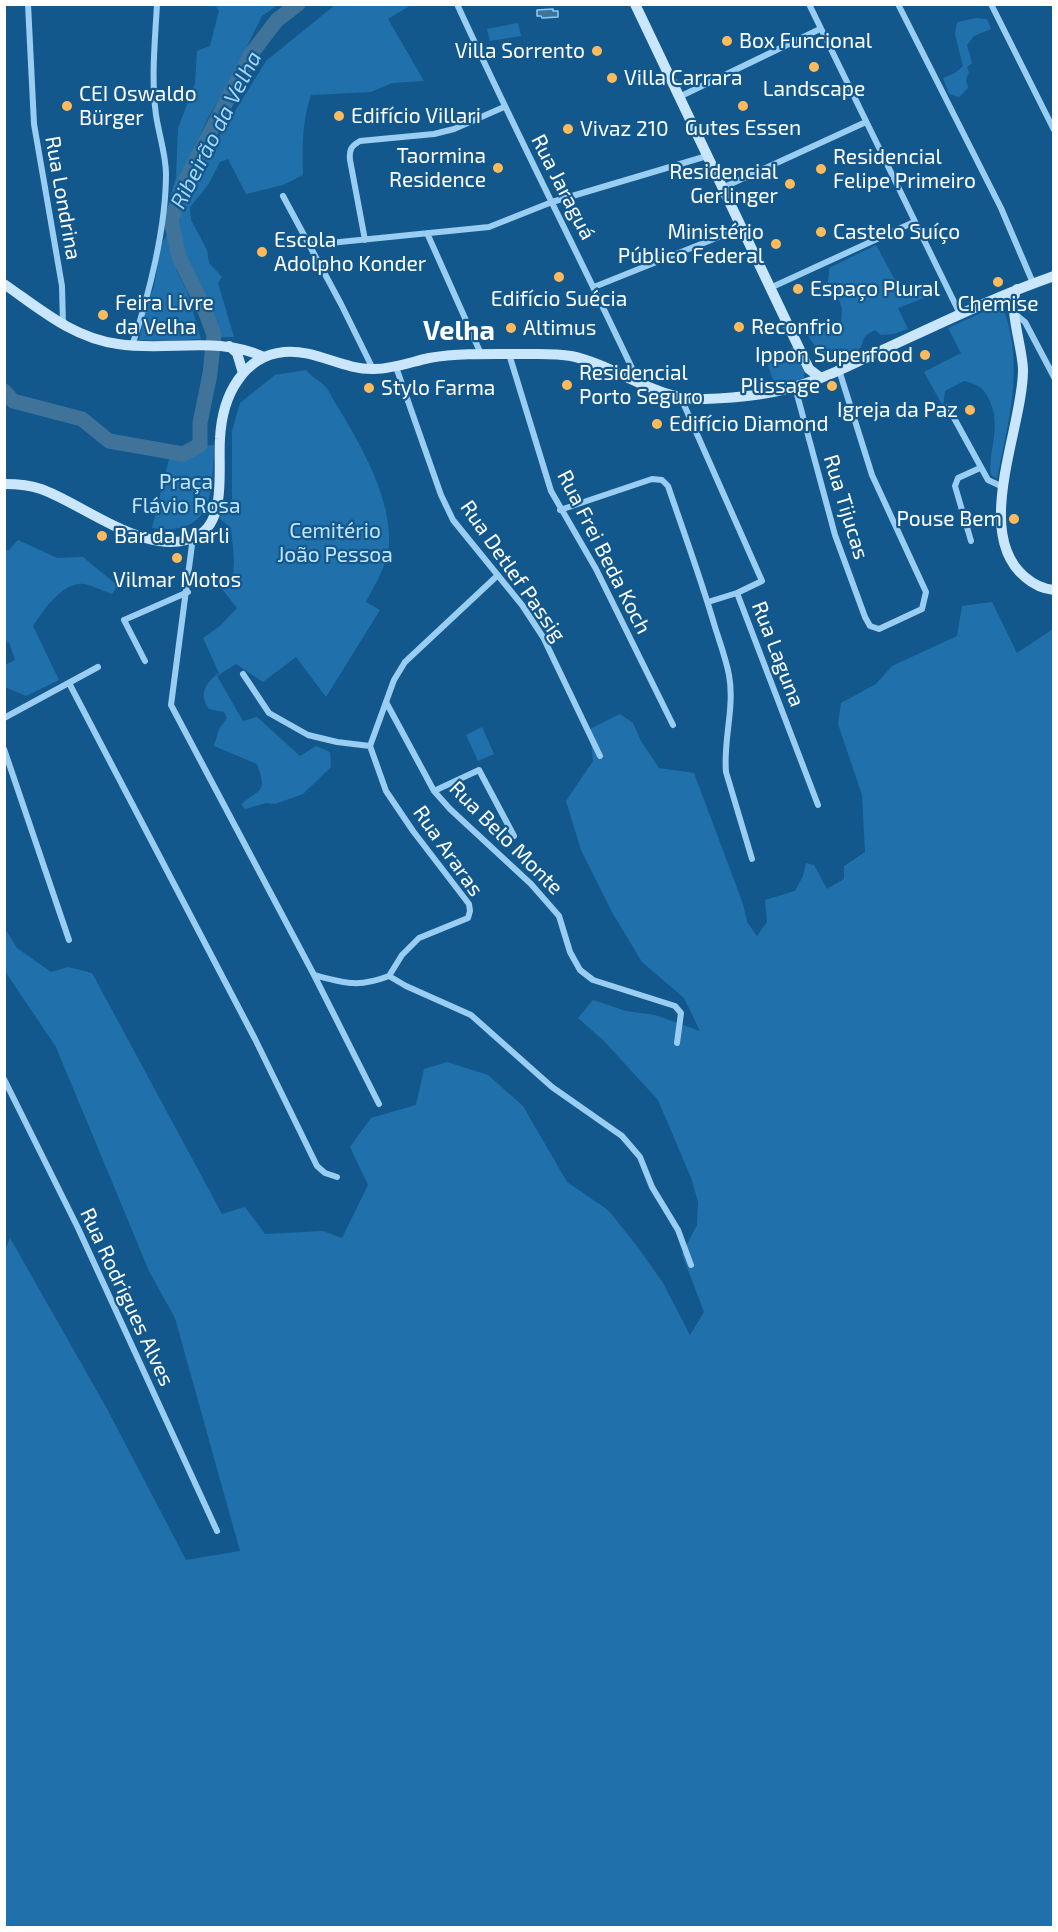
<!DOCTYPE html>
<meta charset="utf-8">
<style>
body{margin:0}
#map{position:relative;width:1058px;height:1932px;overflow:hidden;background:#12588d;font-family:"Exo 2",sans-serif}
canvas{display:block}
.frame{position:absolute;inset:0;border:6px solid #fff;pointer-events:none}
</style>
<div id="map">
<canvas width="1058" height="1932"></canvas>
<div class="frame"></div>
</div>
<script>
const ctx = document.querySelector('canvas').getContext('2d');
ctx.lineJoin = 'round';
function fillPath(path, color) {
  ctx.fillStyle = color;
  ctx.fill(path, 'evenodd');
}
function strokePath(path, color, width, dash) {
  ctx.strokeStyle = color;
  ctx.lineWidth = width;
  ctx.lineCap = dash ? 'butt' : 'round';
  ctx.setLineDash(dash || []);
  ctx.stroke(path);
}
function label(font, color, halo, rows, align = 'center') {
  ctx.font = font + ' "Exo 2",sans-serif';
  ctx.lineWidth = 4.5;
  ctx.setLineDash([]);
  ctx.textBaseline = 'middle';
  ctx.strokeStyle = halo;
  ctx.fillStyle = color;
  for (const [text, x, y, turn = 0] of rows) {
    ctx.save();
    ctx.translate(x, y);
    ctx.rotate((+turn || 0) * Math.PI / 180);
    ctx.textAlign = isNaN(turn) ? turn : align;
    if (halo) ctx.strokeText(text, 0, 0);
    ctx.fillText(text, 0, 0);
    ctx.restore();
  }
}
fillPath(new Path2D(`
 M215,5H278L262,16L229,83L209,116L168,204L176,178L178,128L195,84L197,51L210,46L219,11Z
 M335,5H411L388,19L424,81L392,83L371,92L311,95C302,121 302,148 303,175L283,185L246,194L228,159L220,162L208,185L190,207L191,220L207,250L209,263L222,277L218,283L234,337H218L202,296L187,262L174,223L183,201L209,153L266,61Z
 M976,18L987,19L991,29L974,36L967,45L972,63L967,67L969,72L966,79L968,88L959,97L949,94L943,78L955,73L963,66L955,34L957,22Z
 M518,23L521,36L490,41L487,29Z
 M169,232L177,271L187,291L201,339L168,341L139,340L147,304L154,287L161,244Z
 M876,245L895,280L900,293L919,286H929L932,295L898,308L908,329L894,334L881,335L875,330C858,338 866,343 858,351C851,357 839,359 830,361L817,349L808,336L811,332L824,331L841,325L842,308L837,295L827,292C826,284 830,277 829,268Z
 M992,308L1005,313C1024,370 1008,422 997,479L991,475C988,450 1001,431 991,404C986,389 979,385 964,381L945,391L943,406L924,372L961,353L948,328Z
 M793,347L805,369L804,378L794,383L775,386L766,359Z
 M306,370C312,377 318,380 324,385C330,391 334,402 339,409C362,447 392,500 389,546C387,566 375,584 366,602L380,610L326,697L296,657L263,682L236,664L217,676L243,721L257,717L300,756L316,746L330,752L331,767L303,794L275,804L266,803L245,809L241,804C262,788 267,792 257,764L214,746L219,729L227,718L224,712L209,709C198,694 206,682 219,673L203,638L220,626L237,608L219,585L233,580L234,559L231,528L219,518L232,500V431L240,403L275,375Z
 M214,445C212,492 214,537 152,528L169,459C183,458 194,458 203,446Z
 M18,540L57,558L83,557L118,586L112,594C103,591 94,586 85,584C64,580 43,610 33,626L59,680L26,696L5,687V665L15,660L9,642L5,643V550H9Z
 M992,602L1017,653L1053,629V1927H5L4,1253L10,1238L106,1407L186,1560L240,1551L175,1318L149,1271L56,1047L5,971L4,927L17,948L51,972L68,967L92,973L222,1214L245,1207L265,1234L323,1231L342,1238L368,1185L350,1147L371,1118L416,1105L424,1069L447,1062L488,1075L523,1106L567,1182L608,1210L637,1246L663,1283L690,1335L704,1312L682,1254L697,1225L698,1202L692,1180L658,1100L604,1041L578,1018L593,1000L626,1011L655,1015L700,1031L684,998L642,962L612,912L581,850L566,801L593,761L590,729L620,714L633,723L641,741L659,768L694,773L743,904L747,922L757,936L767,922L765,900L795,891L803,876L806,863L814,865L827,889L844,879V866L865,852L862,795L838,724L841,703L876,684L892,666L957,636L962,606Z
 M482,727L494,754L478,761L466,735Z`), '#2071ab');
const water = new Path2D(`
 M553,9V11H558V17L542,18L541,16H537V10Z`);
fillPath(water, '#40739a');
strokePath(water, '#8ccaf5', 1.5);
strokePath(new Path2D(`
 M4,391L13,401L82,419L109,441L183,454L200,445V423L210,374L214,335L204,308L179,257L171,220L185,181L251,54L277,20L298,4`), '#40739a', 15);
strokePath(new Path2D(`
 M28,4L34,124L62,286L63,324
 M457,4C515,131 579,255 638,381
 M809,4L960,314
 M898,4L1001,208L1033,283
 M991,4L1054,130
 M679,97L820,29
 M722,188L866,122
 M283,196L341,304L373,369
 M427,233L481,354
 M365,240L350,160C349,150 351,146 360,141L434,134L454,129L504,107
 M310,245L489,227L552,202L707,156
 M594,287L741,228
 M770,288L914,222
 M1014,313L1025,322L1054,377
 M132,346C149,295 166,227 166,174C166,155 159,135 156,115C151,79 155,41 157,4
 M509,354L551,491L596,569L673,725
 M396,367L441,495L453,520L522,605L543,637L600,756
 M795,387L835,535L865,617L870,626L879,629L922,609L926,592L872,475L839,370
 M681,398L762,581L737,593L708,602
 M948,407L988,480L1003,487
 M560,510L652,479L662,480L668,486C684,533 701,579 715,627C720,643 726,659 729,675C735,708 723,740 726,772L752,859
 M193,537L171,705L314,975L379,1104
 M971,541L955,486L958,478L980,468
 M737,593L818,805
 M145,661L124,620L188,592
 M243,674L269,713L308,735L337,742L370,746
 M69,683L255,1039L317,1166L325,1173L337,1177
 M386,702L434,791L450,809L531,884L559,916L570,952L580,970L593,980L675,1006L681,1013L677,1043
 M4,718L98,667
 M4,749L69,940
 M434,791L479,770L514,836
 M314,975C344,983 358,988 389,976
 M389,976L402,955L419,938L468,918L470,911L469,904L413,831L386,791L370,746L394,680L405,662L498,575
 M389,976L406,986L471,1015L552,1087L622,1136L640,1157L652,1187L678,1230L691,1265
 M4,1079L78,1228L217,1531`), '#9acdf2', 6);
strokePath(new Path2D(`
 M635,4L809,369L821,378
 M4,284C40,309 73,338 118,344C167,352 217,335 264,357
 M1017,289C1007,305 1023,349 1023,370C1023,428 972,533 1025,577C1033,584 1043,589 1054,590
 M229,346L237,353L243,373
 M4,484C17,484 30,485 41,489C84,504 156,565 202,533C226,515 218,466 220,439C221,418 226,397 238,380C249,364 264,354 284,352C315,349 343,370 374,369C393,369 411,362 429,358C459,353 491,354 522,354C538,354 555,353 571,356C618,366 656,401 705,399C735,398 769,395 797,386C829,377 859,361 889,347C943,322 997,296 1054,276`), '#c9e6fc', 10);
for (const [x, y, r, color] of [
 [727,41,6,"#ffba5b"],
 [597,51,6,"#ffba5b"],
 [814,67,6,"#ffba5b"],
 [612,78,6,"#ffba5b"],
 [67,106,6,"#ffba5b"],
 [743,106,6,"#ffba5b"],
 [339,116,6,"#ffba5b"],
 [568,129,6,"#ffba5b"],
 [498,168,6,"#ffba5b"],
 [821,169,6,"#ffba5b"],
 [790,184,6,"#ffba5b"],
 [821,232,6,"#ffba5b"],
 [776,244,6,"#ffba5b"],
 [262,252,6,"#ffba5b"],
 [559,277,6,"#ffba5b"],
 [998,282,6,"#ffba5b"],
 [798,289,6,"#ffba5b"],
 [103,315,6,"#ffba5b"],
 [739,327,6,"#ffba5b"],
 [511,328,6,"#ffba5b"],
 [925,355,6,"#ffba5b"],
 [567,385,6,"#ffba5b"],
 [832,386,6,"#ffba5b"],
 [369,388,6,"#ffba5b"],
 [970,410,6,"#ffba5b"],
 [657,424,6,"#ffba5b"],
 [1014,519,6,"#ffba5b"],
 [102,536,6,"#ffba5b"],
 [177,558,6,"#ffba5b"]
]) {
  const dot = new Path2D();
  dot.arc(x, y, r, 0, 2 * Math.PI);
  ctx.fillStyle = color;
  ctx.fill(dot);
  strokePath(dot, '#12588d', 2);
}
label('21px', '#fff', '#12588d', [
 ["Box Funcional",739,41],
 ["Villa Sorrento",585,51,"right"],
 ["Villa Carrara",624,78],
 ["Landscape",814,89,"center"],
 ["CEI Oswaldo",79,94],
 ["Bürger",79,118],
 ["Edifício Villari",351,116],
 ["Gutes Essen",743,128,"center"],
 ["Vivaz 210",580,129],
 ["Taormina",486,156,"right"],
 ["Residence",486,180,"right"],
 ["Residencial",833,157],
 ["Felipe Primeiro",833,181],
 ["Residencial",778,172,"right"],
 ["Gerlinger",778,196,"right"],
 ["Ministério",764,232,"right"],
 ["Público Federal",764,256,"right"],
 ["Castelo Suíço",833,232],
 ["Escola",274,240],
 ["Adolpho Konder",274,264],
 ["Espaço Plural",810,289],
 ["Edifício Suécia",559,299,"center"],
 ["Feira Livre",115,303],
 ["da Velha",115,327],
 ["Chemise",998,304,"center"],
 ["Reconfrio",751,327],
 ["Altimus",523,328],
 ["Ippon Superfood",913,355,"right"],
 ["Residencial",579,373],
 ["Porto Seguro",579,397],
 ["Plissage",820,386,"right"],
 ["Stylo Farma",381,388],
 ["Igreja da Paz",958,410,"right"],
 ["Edifício Diamond",669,424],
 ["Pouse Bem",1002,519,"right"],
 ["Bar da Marli",114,536],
 ["Vilmar Motos",177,580,"center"]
], 'left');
label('21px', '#fff', '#12588d', [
 ["Rua Jaraguá",563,187,63],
 ["Rua Londrina",63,198,80],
 ["Rua Tijucas",846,507,73],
 ["Rua Frei Beda Koch",604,552,63],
 ["Rua Detlef Passig",513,571,55],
 ["Rua Laguna",778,654,69],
 ["Rua Belo Monte",506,838,45],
 ["Rua Araras",448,851,55],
 ["Rua Rodrigues Alves",127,1297,65]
]);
label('21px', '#c1e4fd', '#12588d', [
 ["Praça",186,482],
 ["Flávio Rosa",186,506],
 ["Cemitério",335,531],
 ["João Pessoa",335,555]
]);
label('italic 22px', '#a6d7f9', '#12588d', [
 ["Ribeirão da Velha",216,130,-63]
]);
label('bold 27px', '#fff', '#12588d', [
 ["Velha",459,331]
]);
</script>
